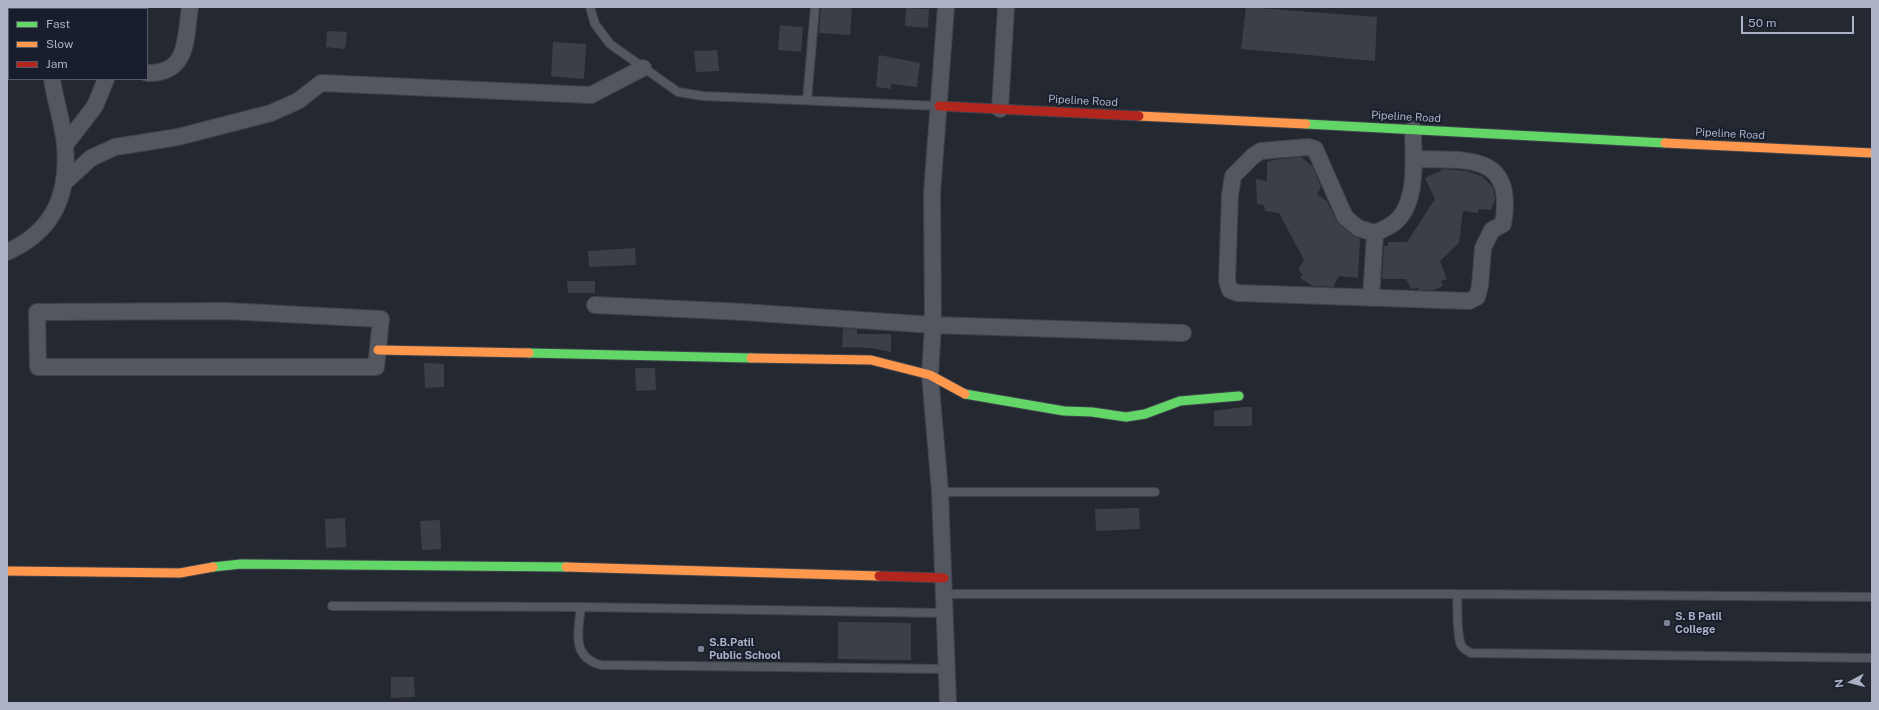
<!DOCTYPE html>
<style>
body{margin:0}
#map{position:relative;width:1879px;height:710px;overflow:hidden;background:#242831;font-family:"Public Sans",sans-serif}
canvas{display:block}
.frame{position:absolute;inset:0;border:8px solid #acb2c5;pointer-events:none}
.legend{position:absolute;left:8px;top:8px;width:140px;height:72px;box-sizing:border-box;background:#181e2c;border:1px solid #535969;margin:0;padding:5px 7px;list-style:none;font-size:12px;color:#acb2c5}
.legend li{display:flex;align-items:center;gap:8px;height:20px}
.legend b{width:20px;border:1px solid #535969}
.north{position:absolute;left:1831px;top:662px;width:40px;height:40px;-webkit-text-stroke:3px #181e2c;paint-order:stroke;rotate:263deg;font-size:11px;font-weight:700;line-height:16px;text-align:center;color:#acb2c5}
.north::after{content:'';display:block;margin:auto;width:14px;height:18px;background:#acb2c5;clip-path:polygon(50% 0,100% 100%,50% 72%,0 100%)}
.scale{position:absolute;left:1741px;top:16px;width:113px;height:18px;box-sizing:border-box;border:2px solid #acb2c5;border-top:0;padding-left:5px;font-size:12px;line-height:14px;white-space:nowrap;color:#acb2c5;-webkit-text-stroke:3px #181e2c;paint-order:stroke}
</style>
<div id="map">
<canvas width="1879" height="710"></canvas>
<div class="frame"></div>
<ul class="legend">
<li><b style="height:5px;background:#63d668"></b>Fast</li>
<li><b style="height:5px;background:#ff974d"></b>Slow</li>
<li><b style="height:5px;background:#b3261e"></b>Jam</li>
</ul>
<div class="north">N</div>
<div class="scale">50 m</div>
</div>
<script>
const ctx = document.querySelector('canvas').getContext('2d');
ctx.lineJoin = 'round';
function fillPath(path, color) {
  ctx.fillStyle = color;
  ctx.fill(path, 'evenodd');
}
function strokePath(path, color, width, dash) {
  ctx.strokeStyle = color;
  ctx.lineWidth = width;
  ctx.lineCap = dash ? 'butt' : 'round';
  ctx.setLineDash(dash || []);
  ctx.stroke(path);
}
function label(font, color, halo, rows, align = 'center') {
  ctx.font = font + ' "Public Sans",sans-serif';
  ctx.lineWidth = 4;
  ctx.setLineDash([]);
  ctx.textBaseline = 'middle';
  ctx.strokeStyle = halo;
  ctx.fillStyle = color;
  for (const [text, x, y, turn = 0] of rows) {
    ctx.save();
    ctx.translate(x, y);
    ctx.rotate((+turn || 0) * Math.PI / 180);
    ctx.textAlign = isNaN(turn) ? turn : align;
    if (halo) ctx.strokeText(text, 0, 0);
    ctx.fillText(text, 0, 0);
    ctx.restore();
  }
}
fillPath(new Path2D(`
 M821,7H852L850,35L819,33Z
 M1246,7L1377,17L1375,61L1241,49Z
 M906,8L929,9L928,28L905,26Z
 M780,25L803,27L801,52L778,50Z
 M327,31L347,32L345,49L326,47Z
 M553,42L586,44L584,79L551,76Z
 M717,50L719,71L696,72L694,51Z
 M879,55L920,63L917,87L891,84V89L876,87Z
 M1301,157L1313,167L1321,187L1317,194L1327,201L1337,222L1352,235L1360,239L1358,278L1339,276L1333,287L1313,286L1300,278L1303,274L1298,270L1304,260L1279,213L1265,211L1264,205L1257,204L1256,179L1267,181V162L1273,160Z
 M1444,169L1466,171L1482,176L1493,187L1495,199L1491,210L1479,209L1478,213L1463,211L1459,243L1440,261L1447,279L1441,281L1443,286L1433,290H1419L1418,288L1411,289L1406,279H1382L1384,246H1388V242H1407L1435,199L1425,178Z
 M635,248L636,265L589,267L588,251Z
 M567,281H595V293H568Z
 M843,328L857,329V334H891V352L871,348L842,347Z
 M424,363L444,364V387L425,388Z
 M635,368H655L656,390L636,391Z
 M1243,407H1252V426H1214V411Z
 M1139,508L1140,529L1096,531L1095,509Z
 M345,518L346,547L326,548L325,519Z
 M440,520L441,549L422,550L420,521Z
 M838,622L911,623V660L838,659Z
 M391,677H414L415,697L391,698Z`), '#3c3f48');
const lane = new Path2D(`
 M590,7L595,24L610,44L678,92L703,96L939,106
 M807,100L815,7
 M940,492H1155
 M945,594H1457L1872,597
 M1457,594C1458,608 1456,631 1461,645C1463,649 1467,651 1471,653L1872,658
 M332,606L581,607C578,631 571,657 601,665L947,669
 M581,607L945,613`);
const street = new Path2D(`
 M946,7L932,193L933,325L930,375L940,492L948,703
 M46,9V7
 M121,9V7
 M147,73C189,74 185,39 190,7
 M1000,109L1006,7
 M1413,129C1413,158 1419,203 1394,223C1389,227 1381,230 1375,233L1358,228L1345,217L1315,149L1308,147L1261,151L1253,156L1233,176L1230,195L1227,281L1230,290L1238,293L1469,301L1477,297L1480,286L1483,248L1492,230L1503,224C1516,151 1465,161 1414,159
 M65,145L95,106L106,79
 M66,181L91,158L115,147L178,137L271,113L298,101L321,83L591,95L643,68
 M7,252C54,231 69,195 65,145C63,123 55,101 52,79
 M1371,298L1375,233
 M595,305L743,312L933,325L1183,333
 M226,311L381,319L376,367H38L37,312Z`);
const fast = new Path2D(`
 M1306,124L1665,143
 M529,353L751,358
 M965,394L1064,411L1092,412L1126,417L1145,414L1180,401L1239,396
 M213,567L241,564L566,567`);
const slow = new Path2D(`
 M1139,116L1306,124
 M1665,143L1872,153
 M378,350L529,353
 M751,358L871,360L930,375L965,394
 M566,567L879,576
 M7,571L180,573L213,567`);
const jam = new Path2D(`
 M939,106L1139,116
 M879,576L944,578`);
strokePath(lane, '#40434b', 10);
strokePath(street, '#40434b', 18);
strokePath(fast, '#40434b', 11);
strokePath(slow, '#40434b', 11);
strokePath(jam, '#40434b', 11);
strokePath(lane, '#545660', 8);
strokePath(street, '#545660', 16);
strokePath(fast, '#63d668', 9);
strokePath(slow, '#ff974d', 9);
strokePath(jam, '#b3261e', 9);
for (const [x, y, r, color] of [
 [1667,623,4,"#7c8291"],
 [701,649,4,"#7c8291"]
]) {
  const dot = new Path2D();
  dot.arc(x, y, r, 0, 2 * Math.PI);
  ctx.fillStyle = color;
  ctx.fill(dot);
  strokePath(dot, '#181e2c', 1.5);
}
label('11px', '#acb2c5', '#181e2c', [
 ["Pipeline Road",1083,101,3],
 ["Pipeline Road",1406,117,3],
 ["Pipeline Road",1730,134,3]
]);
label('bold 11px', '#acb2c5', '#181e2c', [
 ["S. B Patil",1675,617],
 ["College",1675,630],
 ["S.B.Patil",709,643],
 ["Public School",709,656]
], 'left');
</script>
